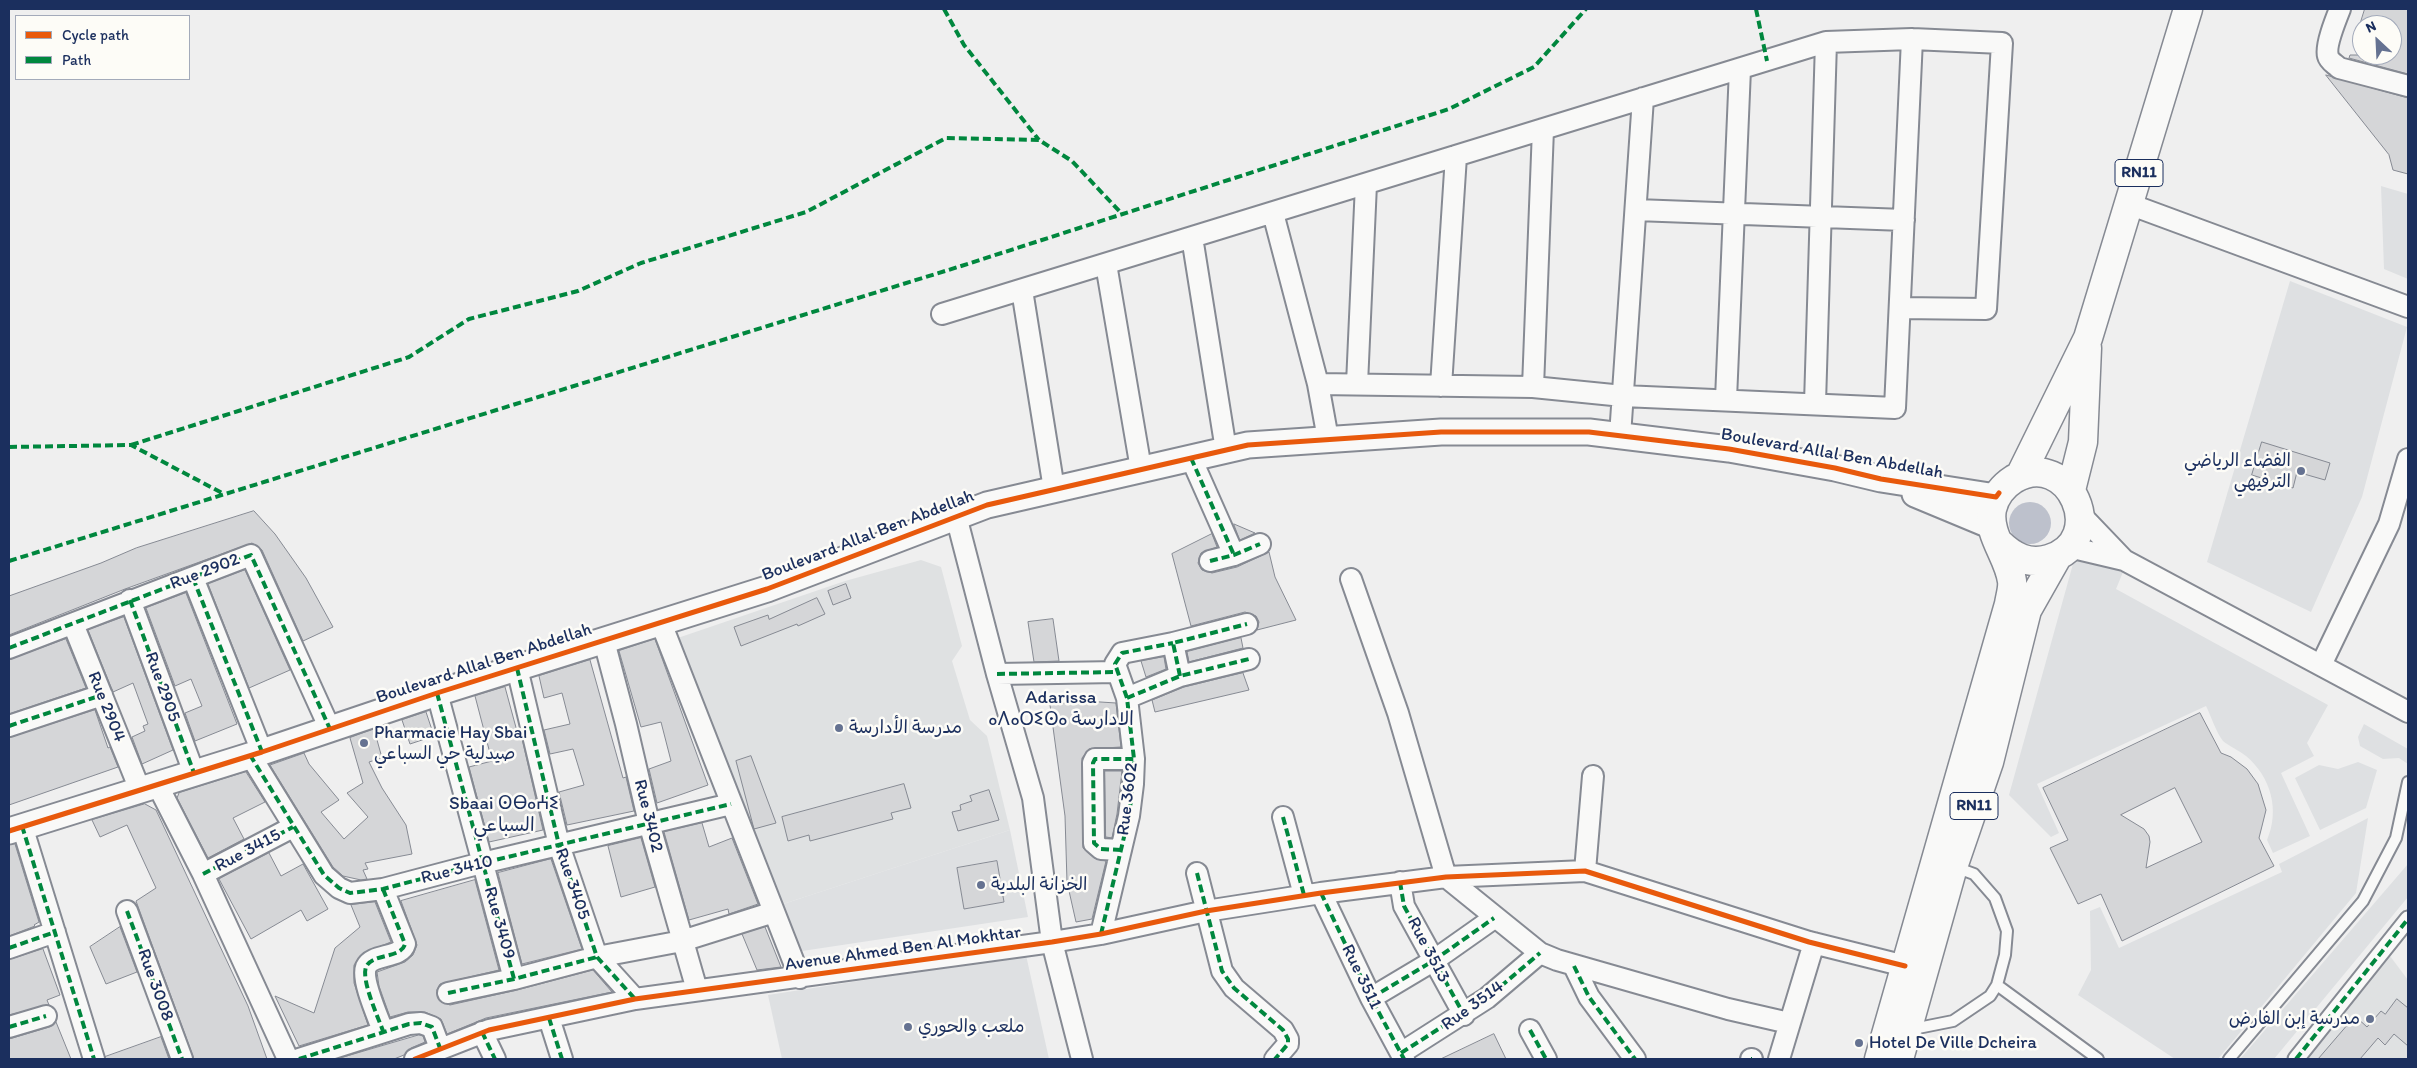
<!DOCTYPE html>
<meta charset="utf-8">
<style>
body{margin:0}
#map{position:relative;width:2417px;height:1068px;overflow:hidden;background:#efefef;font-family:Itim,sans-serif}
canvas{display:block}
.frame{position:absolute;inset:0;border:10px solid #1b2f5e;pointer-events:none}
.legend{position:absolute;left:15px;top:15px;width:175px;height:65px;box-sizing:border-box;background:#fdfcf7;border:1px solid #a3aaba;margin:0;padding:6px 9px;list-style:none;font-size:15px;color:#1b2f5e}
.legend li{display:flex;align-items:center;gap:10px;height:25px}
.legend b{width:25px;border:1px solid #a3aaba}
.north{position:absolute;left:2352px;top:15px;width:50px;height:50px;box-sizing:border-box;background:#fdfcf7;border:1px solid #a3aaba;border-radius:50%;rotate:335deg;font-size:14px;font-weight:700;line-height:20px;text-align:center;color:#1b2f5e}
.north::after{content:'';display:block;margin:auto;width:18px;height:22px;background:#657291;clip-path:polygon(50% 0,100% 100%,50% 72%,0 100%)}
</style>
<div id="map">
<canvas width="2417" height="1068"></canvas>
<div class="frame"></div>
<ul class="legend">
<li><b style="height:6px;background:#e8590c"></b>Cycle path</li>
<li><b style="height:6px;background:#00873e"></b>Path</li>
</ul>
<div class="north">N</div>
</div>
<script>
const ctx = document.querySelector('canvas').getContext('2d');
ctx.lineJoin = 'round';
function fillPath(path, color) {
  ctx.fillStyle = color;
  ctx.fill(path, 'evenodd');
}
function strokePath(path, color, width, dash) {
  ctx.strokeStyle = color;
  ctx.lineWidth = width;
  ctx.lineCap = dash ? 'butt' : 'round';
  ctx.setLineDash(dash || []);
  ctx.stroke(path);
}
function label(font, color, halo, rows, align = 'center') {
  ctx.font = font + ' Itim,"Playpen Sans Arabic","Noto Sans Tifinagh",sans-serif';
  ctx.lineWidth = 5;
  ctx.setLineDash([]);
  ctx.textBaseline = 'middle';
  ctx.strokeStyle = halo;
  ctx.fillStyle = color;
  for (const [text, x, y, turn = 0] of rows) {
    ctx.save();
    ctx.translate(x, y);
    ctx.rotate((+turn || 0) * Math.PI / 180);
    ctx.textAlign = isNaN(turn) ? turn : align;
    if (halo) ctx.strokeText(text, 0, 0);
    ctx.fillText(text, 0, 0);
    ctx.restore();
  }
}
fillPath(new Path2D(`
 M921,560L941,567L962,646L952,661L970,720L987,736L1010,830L774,907L666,642L845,581Z
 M2387,952L2408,980V1059H2298Z`), '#dfe1e2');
fillPath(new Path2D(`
 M2381,186L2408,194V279L2384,269Z
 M2290,281L2407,327L2362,497L2311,612L2207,562Z
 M2076,553L2123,572L2116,589L2328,705L2307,743L2314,756L2281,773L2310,836L2273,853L2267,840C2280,810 2271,777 2246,756C2240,751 2229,746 2223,741C2216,732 2211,716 2206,706L2037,784L2059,833L2051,837L2009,795Z
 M2364,724L2408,749V764L2399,758L2383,759L2360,746L2358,737Z
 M2358,762L2377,770L2366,808L2320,830L2295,778L2319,765L2338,769Z
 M2368,818L2356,893L2218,1059H2175L2078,995L2091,970L2090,911L2100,907L2119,948L2282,872L2279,864Z
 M1010,830L1028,917L789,953L774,907ZM997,861L1004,902L964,909L957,868Z
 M2408,864V897L2274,1059H2240Z
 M1026,955L1049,1059H782L768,995Z`), '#dee0e2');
fillPath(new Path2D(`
 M2009 523a21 21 0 1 1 42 0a21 21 0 1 1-42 0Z`), '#bdc1cc');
const building = new Path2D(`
 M2365,9H2408V74L2349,58L2350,55H2392V25H2360Z
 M2326,75L2408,98V174L2393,170L2389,155Z
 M2262,442L2330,463L2325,480L2297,472L2293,488L2252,475Z
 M254,511L275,534L306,578L333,627L303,641L262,550L252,543L125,589L9,635V596L101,563L136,548Z
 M1234,524L1255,533L1240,540Z
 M1212,534L1217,547L1201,553L1198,563L1202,570L1212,573L1237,567L1269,552L1275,577L1296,620L1257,630L1259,622L1256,616L1245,612L1191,626L1172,554Z
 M245,570L290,670L249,688L208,584Z
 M846,584L851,598L833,605L828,591Z
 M186,593L237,724L195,741L185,713L202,706L191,679L175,686L146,608Z
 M817,598L825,614L798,626L797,624L741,646L734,627L768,615L769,619Z
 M124,617L173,750L142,764L132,737L145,731L143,726L148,724L133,683L113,692L88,630Z
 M1053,619L1059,661L1034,662L1028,622Z
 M1241,638L1243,648L1189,662L1187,652Z
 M66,639L86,688L9,714V660Z
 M655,639L708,785L657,803L649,769L671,761L661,722L641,727L619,651Z
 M1164,657L1166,669L1146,677L1141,661Z
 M590,660L623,778L626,777L634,811L567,825L559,792L584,785L573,749L550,754L544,730L570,724L562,693L544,698L539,676Z
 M1243,673L1249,690L1155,712L1152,700L1184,687Z
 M505,687L518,735L521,734L543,830L489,842L469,767L492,761L475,696Z
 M1085,701L1116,703L1121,747L1089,749L1082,758L1083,848L1094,858L1106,861L1092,919L1076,922L1067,882L1065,816L1050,705Z
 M95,710L108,748L110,747L118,767L9,805V738Z
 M426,712L434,736L410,744L402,720Z
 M2200,713L2221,753L2231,757L2247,769L2258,784L2266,810L2259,838L2274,866L2122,941L2101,894L2078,904L2050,848L2068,840L2043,788ZM2175,788L2202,842L2146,868L2150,842L2149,836L2144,829L2121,815Z
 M374,729L382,758L369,762L382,788L406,825L412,854L365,863L368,869L363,870L367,879L361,880L343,876L333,867L270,765L304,753L309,764L339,800L321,812L344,839L368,817L347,793L363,783L350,738Z
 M751,756L776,823L754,829L736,761Z
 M1105,771H1122L1117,814L1112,838L1106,837Z
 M246,772L265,802L233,818L244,839L208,858L177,798L179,793Z
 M904,784L911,808L891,813L893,819L810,841L809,835L788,841L782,817Z
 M989,790L999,820L958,831L952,812L961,810L960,805L972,801L970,796Z
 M145,804L156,810L248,1006L267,1059H194L136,901L156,888L127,825L100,837L92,820Z
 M702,823L709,847L732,838L758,904L729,914L728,909L689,920L664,832Z
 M641,838L655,887L621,897L608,846Z
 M15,844L39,922L34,925L35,926L9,936V845Z
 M269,853L281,876L303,864L328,909L307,921L301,910L251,939L219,879Z
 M551,859L582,949L522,964L498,873Z
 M997,861L1004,902L964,909L957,868Z
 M475,880L499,970L440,984L437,990L440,1001L450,1005L517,990L593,970L612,992L486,1018L447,1034L441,1019L425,1012H408L390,1017L379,986L377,972L405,962L413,955L417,945L401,901Z
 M375,902L391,942L363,953L354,965V983L368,1025L299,1046L275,996L314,1013L335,948L360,927L351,905Z
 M120,927L137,972L106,984L90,947Z
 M765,927L781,967L757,970L742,934Z
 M43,949L60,995L47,1000L49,1005L9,1015V960Z
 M2397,999L2408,1008V1046L2394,1034L2385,1045L2378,1038L2360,1059H2318L2355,1016L2367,1027L2381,1011L2385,1014Z
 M56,1022L71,1059H9V1039L49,1027Z
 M1494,1034L1506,1059H1441Z
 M419,1035L423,1036L425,1042L411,1048L404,1055L394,1059H337Z
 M161,1037L169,1059H106L105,1057Z`);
fillPath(building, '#d5d6d8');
strokePath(building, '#868a93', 1);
const service = new Path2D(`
 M1997,985L2098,1059
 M1908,1030L1953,1021L1990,996L1997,985L2005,955L2007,931L1995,898L1974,874L1955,867
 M2229,1059L2363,901L2396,838L2408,782`);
const pedestrian = new Path2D(`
 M2296,1059L2408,919`);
const minor = new Path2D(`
 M2340,9C2336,19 2325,46 2328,56C2329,61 2335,64 2339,68L2408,86
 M2129,204L2408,307
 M1636,210L1904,220
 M1273,213L1318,384L1328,439
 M1192,237L1226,450
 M1106,264L1141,469
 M1022,290L1054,489
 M942,314L1826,42L1912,39L2002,43L1986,309L1900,308
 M1318,384L1533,387L1623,396L1895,408L1912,39
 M1357,384L1366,184
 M1441,386L1456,156
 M1533,387L1543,129
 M1726,399L1740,69
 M1815,403L1826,42
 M1620,436L1643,98
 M1191,458L1234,555
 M2080,514L2124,560
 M956,516L997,674L1033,798L1052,942L1082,1059
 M2069,547L2124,560L2408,712
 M1210,561L1234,555L1260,544
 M193,578L262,752
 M1351,579L1398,713L1446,877L1540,953L1557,960L1728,1009L1789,1023
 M130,600L194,773
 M661,623L800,978
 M73,624L140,790
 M604,641L626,724L649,823L697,990
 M9,648L251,555L330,729
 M2321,665L2389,524L2408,459
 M517,668L559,845L597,957L635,999
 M997,674L1117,672
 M1180,676L1173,643L1247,624
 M437,693L514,979
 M1127,698L1180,676L1249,659
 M9,726L102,695
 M250,755L324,875L339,888L350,893L383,889L474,865L731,804
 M157,784L203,874L288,1059
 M1283,817L1304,895
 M22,826L94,1059
 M1121,850L1101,849L1094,843L1093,763L1095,759H1134
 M1585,871L1593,776
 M1197,873L1222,971L1234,988L1283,1030L1288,1039V1044L1275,1059
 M203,874L293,827
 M1400,882L1404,906L1464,1015
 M383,889L405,944C401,959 372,953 366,967C361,980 378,1017 383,1031
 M1321,893L1371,998L1404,1059
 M127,911L182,1059
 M1101,934L1129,816L1133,784L1134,759L1127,698L1115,664L1122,653L1173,643
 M9,948L55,932
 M1574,966L1589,997L1635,1059
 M448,993L514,979L597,957L682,941L774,912
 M1371,998L1433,961L1494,918
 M549,1018L562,1059
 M9,1027L46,1016
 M1530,1030L1546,1059
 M482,1032L495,1059
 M1401,1053L1487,998L1540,953
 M299,1059L409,1024L421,1023L432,1027L440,1048
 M415,1059L489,1030L635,999L1052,942L1101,934L1206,911L1321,893L1446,877L1585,871L1809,942L1905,966
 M1751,1059H1752
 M1779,1059L1814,943`);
const tertiary = new Path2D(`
 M1915,494L1992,526
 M9,831L262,752L437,693L767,589L987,505L1248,445L1441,432H1589L1729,449L1835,468L1881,479L1996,497L1999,493`);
const primary = new Path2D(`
 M2020,476L2088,338L2188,9
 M2071,490L2083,442L2087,348
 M1879,1059L2009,604C2010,597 2013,588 2012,581C2009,557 1987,534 1992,509C1995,496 2003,486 2014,479C2069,447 2111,540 2049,559C2029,565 2013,557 1999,543
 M1899,1059L1953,867L1989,762L2027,610L2057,557`);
strokePath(service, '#868a93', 14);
strokePath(pedestrian, '#868a93', 19);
strokePath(minor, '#868a93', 24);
strokePath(tertiary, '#868a93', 29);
strokePath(primary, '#868a93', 31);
strokePath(service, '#f9f9f8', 10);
strokePath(pedestrian, '#f9f9f8', 15);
strokePath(minor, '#f9f9f8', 20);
strokePath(tertiary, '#f9f9f8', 25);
strokePath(primary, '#f9f9f8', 28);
strokePath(new Path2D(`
 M944,9L964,45L1039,140
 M1756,9L1767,61
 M131,445L409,357L469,319L578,291L641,263L806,212L946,138L1039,140L1072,161L1122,214
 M9,447L131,445L224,494
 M1191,458L1234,555
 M9,561L958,267L1449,109L1534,67L1586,9
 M1210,561L1234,555L1260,544
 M193,578L262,752
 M130,600L194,773
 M9,648L251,555L330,729
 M517,668L559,845L597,957L635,999
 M997,674L1117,672
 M1180,676L1173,643L1247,624
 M437,693L514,979
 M1127,698L1180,676L1249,659
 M9,726L102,695
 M250,755L324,875L339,888L350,893L383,889L474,865L731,804
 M1283,817L1304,895
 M22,826L94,1059
 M1121,850L1101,849L1094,843L1093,763L1095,759H1134
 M1197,873L1222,971L1234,988L1283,1030L1288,1039V1044L1275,1059
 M203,874L293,827
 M1400,882L1404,906L1464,1015
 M383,889L405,944C401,959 372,953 366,967C361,980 378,1017 383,1031
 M1321,893L1371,998L1404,1059
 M127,911L182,1059
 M1101,934L1129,816L1133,784L1134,759L1127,698L1115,664L1122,653L1173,643
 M9,948L55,932
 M1574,966L1589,997L1635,1059
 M448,993L514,979L597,957
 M1371,998L1433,961L1494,918
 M549,1018L562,1059
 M9,1027L46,1016
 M1530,1030L1546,1059
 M482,1032L495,1059
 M1401,1053L1487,998L1540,953
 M299,1059L409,1024L421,1023L432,1027L440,1048
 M1751,1059H1752
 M2296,1059L2408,919`), '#00873e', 4, [8, 4]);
strokePath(new Path2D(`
 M9,831L262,752L437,693L767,589L987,505L1248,445L1441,432H1589L1729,449L1835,468L1881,479L1996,497L1999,493
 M415,1059L489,1030L635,999L1052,942L1101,934L1206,911L1321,893L1446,877L1585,871L1809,942L1905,966`), '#e8590c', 5);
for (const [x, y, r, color] of [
 [2301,471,5,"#657291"],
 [839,728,5,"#657291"],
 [364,743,5,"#657291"],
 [981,885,5,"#657291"],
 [2370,1019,5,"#657291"],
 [908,1027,5,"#657291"],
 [1859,1043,5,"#657291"]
]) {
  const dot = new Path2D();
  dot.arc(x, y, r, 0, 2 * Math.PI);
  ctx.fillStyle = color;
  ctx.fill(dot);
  strokePath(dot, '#fdfcf7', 2);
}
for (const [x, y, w] of [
 [2139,173,48],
 [1974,806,48]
]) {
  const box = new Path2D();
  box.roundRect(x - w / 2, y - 13.5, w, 27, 4);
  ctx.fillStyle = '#fdfcf7';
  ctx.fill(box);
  strokePath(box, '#1b2f5e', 1);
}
label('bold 16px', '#1b2f5e', null, [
 ["RN11",2139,173],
 ["RN11",1974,806]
]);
label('18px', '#1b2f5e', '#fdfcf7', [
 ["Boulevard Allal Ben Abdellah",1832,454,10],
 ["Boulevard Allal Ben Abdellah",868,536,-21],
 ["Rue 2902",205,572,-21],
 ["Boulevard Allal Ben Abdellah",484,664,-18],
 ["Rue 2905",162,687,70],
 ["Rue 2904",106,707,68],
 ["Rue 3602",1128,799,-83],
 ["Rue 3402",648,816,76],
 ["Rue 3415",248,851,-28],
 ["Rue 3410",457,870,-14],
 ["Rue 3405",572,884,71],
 ["Rue 3409",499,923,74],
 ["Avenue Ahmed Ben Al Mokhtar",903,949,-8],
 ["Rue 3513",1428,950,62],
 ["Rue 3511",1361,977,64],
 ["Rue 3008",155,985,70],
 ["Rue 3514",1473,1006,-36]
]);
label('18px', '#1b2f5e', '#fdfcf7', [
 ["الفضاء الرياضي",2291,461,"right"],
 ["الترفيهي",2291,482,"right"],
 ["مدرسة الأدارسة",849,728],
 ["Pharmacie Hay Sbai",374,733],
 ["صيدلية حي السباعي",374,754],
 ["الخزانة البلدية",991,885],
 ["مدرسة إبن الفارض",2360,1019,"right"],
 ["ملعب والحوري",918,1027],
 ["Hotel De Ville Dcheira",1869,1043]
], 'left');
label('19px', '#1b2f5e', '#fdfcf7', [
 ["Adarissa",1061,698],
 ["ⴰⴷⴰⵔⵉⵙⴰ الادارسة",1061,720],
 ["Sbaai ⵙⴱⴰⵄⵉ",504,804],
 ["السباعي",504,826]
]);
</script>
